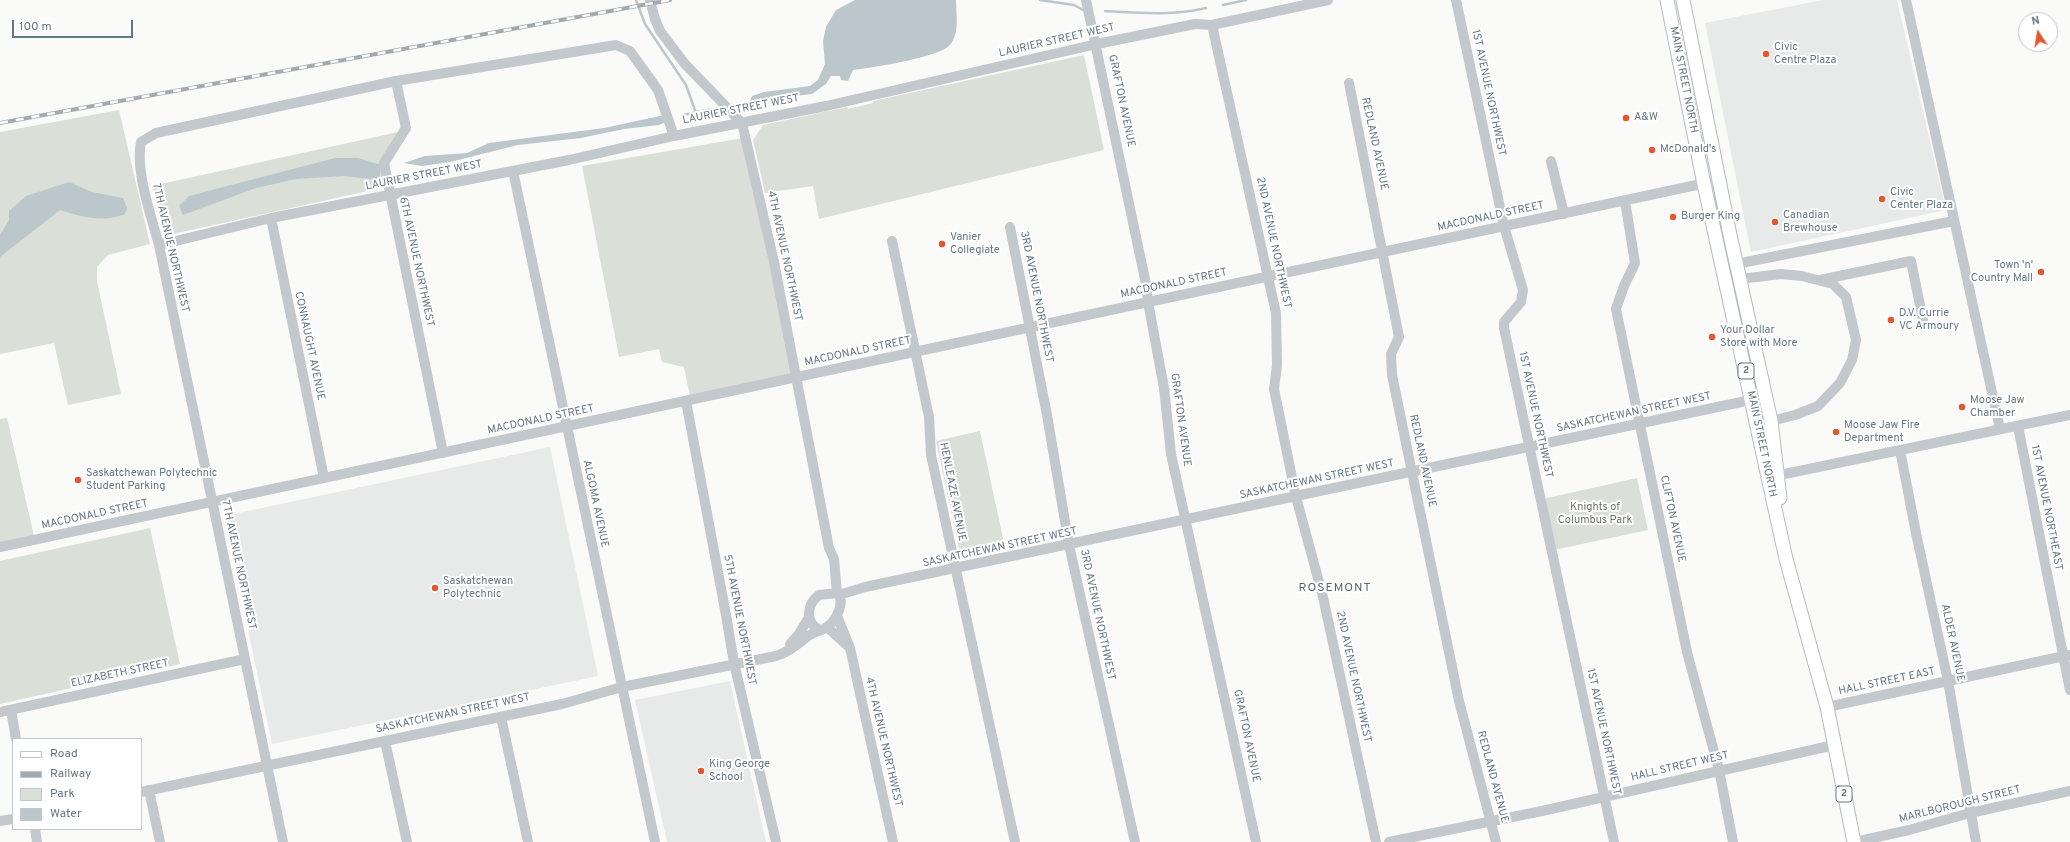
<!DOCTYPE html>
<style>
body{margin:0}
#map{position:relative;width:2070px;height:842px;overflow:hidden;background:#fafaf8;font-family:Overpass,sans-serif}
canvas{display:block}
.legend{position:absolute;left:12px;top:738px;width:130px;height:92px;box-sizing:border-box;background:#fff;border:1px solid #c1c8cd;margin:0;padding:5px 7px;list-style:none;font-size:12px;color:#657683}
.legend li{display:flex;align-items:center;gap:8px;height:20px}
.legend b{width:20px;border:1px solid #c1c8cd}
.north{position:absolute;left:2018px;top:12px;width:40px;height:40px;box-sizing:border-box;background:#fff;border:1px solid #c1c8cd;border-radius:50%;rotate:348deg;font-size:11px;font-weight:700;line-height:16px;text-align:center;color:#657683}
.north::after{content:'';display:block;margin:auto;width:14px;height:18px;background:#e4572e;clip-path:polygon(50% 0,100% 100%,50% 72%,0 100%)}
.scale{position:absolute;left:12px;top:20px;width:121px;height:18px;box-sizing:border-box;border:2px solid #657683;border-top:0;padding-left:5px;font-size:12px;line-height:14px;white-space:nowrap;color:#657683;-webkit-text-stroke:3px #fff;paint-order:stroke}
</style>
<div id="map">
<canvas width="2070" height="842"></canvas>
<ul class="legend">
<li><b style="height:5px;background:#fff"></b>Road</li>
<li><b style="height:5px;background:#a2aab0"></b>Railway</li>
<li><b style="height:11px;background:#dadfd7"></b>Park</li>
<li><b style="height:11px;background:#bbc7cb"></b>Water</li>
</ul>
<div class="north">N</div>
<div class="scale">100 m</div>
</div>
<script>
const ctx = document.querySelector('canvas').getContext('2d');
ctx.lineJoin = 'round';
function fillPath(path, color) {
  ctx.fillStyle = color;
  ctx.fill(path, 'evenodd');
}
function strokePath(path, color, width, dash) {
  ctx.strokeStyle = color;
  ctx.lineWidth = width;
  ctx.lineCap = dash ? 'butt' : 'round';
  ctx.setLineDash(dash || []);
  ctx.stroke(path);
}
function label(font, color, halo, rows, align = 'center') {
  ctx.font = font + ' Overpass,sans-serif';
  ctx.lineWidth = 4;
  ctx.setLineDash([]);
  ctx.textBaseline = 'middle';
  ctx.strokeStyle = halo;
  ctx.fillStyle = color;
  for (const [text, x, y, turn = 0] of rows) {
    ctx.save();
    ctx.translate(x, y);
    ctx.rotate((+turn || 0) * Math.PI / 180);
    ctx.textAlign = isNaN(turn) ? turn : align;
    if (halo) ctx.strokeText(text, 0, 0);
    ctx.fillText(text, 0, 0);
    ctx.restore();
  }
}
fillPath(new Path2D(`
 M1823,0H1897L1946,210L1751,252L1705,23Z
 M550,447L598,676L272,744L224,516Z
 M730,681L766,842H667L635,700Z`), '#e8e9e9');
fillPath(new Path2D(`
 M1084,55L1104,150L819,219L813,186L765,193L753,140L763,125L847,107L848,109L873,103V101Z
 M119,110L150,244L108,255L97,267V281L121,394L68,405L54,343L0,354V132Z
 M407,130L388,163L386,187L164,236L152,186Z
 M743,138L793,375L690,396L684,367L662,362L659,349L619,357L582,166Z
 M7,418L34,536L0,543V419Z
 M980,431L1005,548L961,557L936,441Z
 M1637,478L1648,530L1554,550L1543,499Z
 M150,528L180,664L0,704V561Z`), '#dadfd7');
fillPath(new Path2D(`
 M855,0H956C956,14 960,33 950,45C940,57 871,68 853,70L848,81L841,80L840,76H831L826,84L812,94L779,98L764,103H753L750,101L752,96L764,92L810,86L818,80L825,64L823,41L826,27L836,10Z
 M660,116H664L665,122L659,125L624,129L581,138L518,145L450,162L422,166L404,163L425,156L467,153L489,143L604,128Z
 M335,158H358L381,165L379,180L344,176L296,179L256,188L183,215L179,206L189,196Z
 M69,182L92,192L123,198L127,208L125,214C103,223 82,217 60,210L0,257V235L9,220V211L26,196Z`), '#bbc7cb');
strokePath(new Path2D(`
 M636,0L645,24L686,85L696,113
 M1040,0L1074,5L1083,10
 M1223,5L1246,0
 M1105,11C1139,13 1173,16 1206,8
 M683,115L711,109`), '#bbc7cb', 2.5);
const major = new Path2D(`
 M1667,0L1704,184L1768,477L1786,559L1827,707L1854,842
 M1683,0L1730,235L1771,421L1780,498`);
strokePath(major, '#b5babe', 15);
strokePath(new Path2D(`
 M650,0L655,19L660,31L685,64L742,123L774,262L829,548L834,559L837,593
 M1086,0L1146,284L1148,302L1164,388L1171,454L1256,842
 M1456,0L1504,226L1523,290L1521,302L1504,322V328L1614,842
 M1906,0L2000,429
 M1212,25L1276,313L1277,365L1274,389L1296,497L1323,597L1376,842
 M396,81L406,128L384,163L443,453
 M1349,83L1399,337L1391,354L1392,375L1459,701L1496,842
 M1551,161L1564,214
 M513,171L655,842
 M1625,201L1635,263L1624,286L1616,309L1687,652L1719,770L1733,842
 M271,218L324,478
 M1010,227L1047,415L1069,545L1135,842
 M892,241L929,417L931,455L1015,842
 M159,245L271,218L569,160L674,136L826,106L1097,44L1195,24L1212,25L1328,0
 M1736,264L1954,221
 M1740,279L1781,274L1802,276L1833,284L1846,297L1856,340L1852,360L1840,383L1818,406L1795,415L1771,421
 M1820,280L1911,261L1924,325
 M686,401L726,615L734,663L776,842
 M2018,426L2070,690
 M1900,450L1916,533L1948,681L1976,842
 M1770,477L2070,415
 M0,547L1720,180
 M839,595L865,587L1765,397
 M837,616L850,648L893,842
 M827,627L848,646
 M790,644L799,634L809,617
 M1827,707L2069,655
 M11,710L16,739
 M0,712L245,659
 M501,717L528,842
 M385,741L407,842
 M149,790L160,842
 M141,792L562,704L622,687L776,656C789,652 796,645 807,637C813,632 821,631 827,627C836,621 846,602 837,593L819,595C807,604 804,622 820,630
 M0,821L13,819
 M35,829L37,842
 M283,842L159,245C151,216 135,170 141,142L156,133L396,81L616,45L630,51L658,90L674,136
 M1389,842L1542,811L1834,745
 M1855,842L1909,830L1970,813L2070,791`), '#c3c8cc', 10);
strokePath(major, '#fff', 13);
const rail = new Path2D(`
 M0,123L670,0`);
strokePath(rail, '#a2aab0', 4);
strokePath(rail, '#fff', 2.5, [8]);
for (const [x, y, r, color] of [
 [1766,54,4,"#e4572e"],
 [1626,118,4,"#e4572e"],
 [1652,150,4,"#e4572e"],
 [1882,199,4,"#e4572e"],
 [1673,217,4,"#e4572e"],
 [1775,222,4,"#e4572e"],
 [942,244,4,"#e4572e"],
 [2041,272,4,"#e4572e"],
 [1891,320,4,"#e4572e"],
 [1712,337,4,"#e4572e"],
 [1962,407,4,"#e4572e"],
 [1836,432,4,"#e4572e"],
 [78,480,4,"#e4572e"],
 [435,588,4,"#e4572e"],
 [701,771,4,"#e4572e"]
]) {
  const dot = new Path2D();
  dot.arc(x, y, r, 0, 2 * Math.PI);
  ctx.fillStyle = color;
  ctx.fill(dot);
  strokePath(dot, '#fff', 1.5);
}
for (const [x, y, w] of [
 [1746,371,16],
 [1844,794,16]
]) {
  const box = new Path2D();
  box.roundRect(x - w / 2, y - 8, w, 16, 3);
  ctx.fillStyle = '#fff';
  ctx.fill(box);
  strokePath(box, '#657683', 1);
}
label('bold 10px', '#657683', null, [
 ["2",1746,371],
 ["2",1844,794]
]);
label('11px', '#657683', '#fff', [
 ["LAURIER STREET WEST",1057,41,-13],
 ["MAIN STREET NORTH",1683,80,79],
 ["1ST AVENUE NORTHWEST",1488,93,78],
 ["GRAFTON AVENUE",1121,101,78],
 ["LAURIER STREET WEST",741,110,-11],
 ["REDLAND AVENUE",1374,144,78],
 ["LAURIER STREET WEST",424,176,-11],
 ["MACDONALD STREET",1491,217,-12],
 ["2ND AVENUE NORTHWEST",1273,243,78],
 ["7TH AVENUE NORTHWEST",170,248,77],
 ["4TH AVENUE NORTHWEST",784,256,78],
 ["6TH AVENUE NORTHWEST",416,262,78],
 ["MACDONALD STREET",1174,284,-12],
 ["3RD AVENUE NORTHWEST",1036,297,79],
 ["CONNAUGHT AVENUE",309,346,78],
 ["MACDONALD STREET",858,352,-12],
 ["SASKATCHEWAN STREET WEST",1634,413,-12],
 ["1ST AVENUE NORTHWEST",1535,415,78],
 ["MACDONALD STREET",541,420,-12],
 ["GRAFTON AVENUE",1180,420,82],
 ["MAIN STREET NORTH",1761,444,78],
 ["REDLAND AVENUE",1422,461,78],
 ["SASKATCHEWAN STREET WEST",1317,480,-12],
 ["HENLEAZE AVENUE",952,492,79],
 ["ALGOMA AVENUE",595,504,78],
 ["1ST AVENUE NORTHEAST",2046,508,79],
 ["MACDONALD STREET",95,515,-12],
 ["CLIFTON AVENUE",1672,519,78],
 ["SASKATCHEWAN STREET WEST",1000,548,-12],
 ["7TH AVENUE NORTHWEST",238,565,78],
 ["3RD AVENUE NORTHWEST",1097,615,78],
 ["5TH AVENUE NORTHWEST",739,620,79],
 ["ALDER AVENUE",1952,643,78],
 ["ELIZABETH STREET",120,674,-12],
 ["2ND AVENUE NORTHWEST",1353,677,78],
 ["HALL STREET EAST",1887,682,-12],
 ["SASKATCHEWAN STREET WEST",453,714,-12],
 ["1ST AVENUE NORTHWEST",1603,732,78],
 ["GRAFTON AVENUE",1246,736,78],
 ["4TH AVENUE NORTHWEST",883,742,77],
 ["HALL STREET WEST",1680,767,-13],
 ["REDLAND AVENUE",1492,777,75],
 ["MARLBOROUGH STREET",1960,805,-14]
]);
label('11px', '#657683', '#fff', [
 ["Civic",1774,48],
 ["Centre Plaza",1774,61],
 ["A&W",1634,118],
 ["McDonald's",1660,150],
 ["Civic",1890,193],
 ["Center Plaza",1890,206],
 ["Canadian",1783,216],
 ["Brewhouse",1783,229],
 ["Burger King",1681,217],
 ["Vanier",950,238],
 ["Collegiate",950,251],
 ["Town 'n'",2033,266,"right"],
 ["Country Mall",2033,279,"right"],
 ["D.V. Currie",1899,314],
 ["VC Armoury",1899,327],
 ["Your Dollar",1720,331],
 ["Store with More",1720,344],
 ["Moose Jaw",1970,401],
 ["Chamber",1970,414],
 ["Moose Jaw Fire",1844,426],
 ["Department",1844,439],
 ["Saskatchewan Polytechnic",86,474],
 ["Student Parking",86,487],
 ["Saskatchewan",443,582],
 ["Polytechnic",443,595],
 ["King George",709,765],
 ["School",709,778]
], 'left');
label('11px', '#687a64', '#fff', [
 ["Knights of",1595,508],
 ["Columbus Park",1595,521]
]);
ctx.letterSpacing = '1px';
label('12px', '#57646e', '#fff', [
 ["ROSEMONT",1335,589]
]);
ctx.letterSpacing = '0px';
</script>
